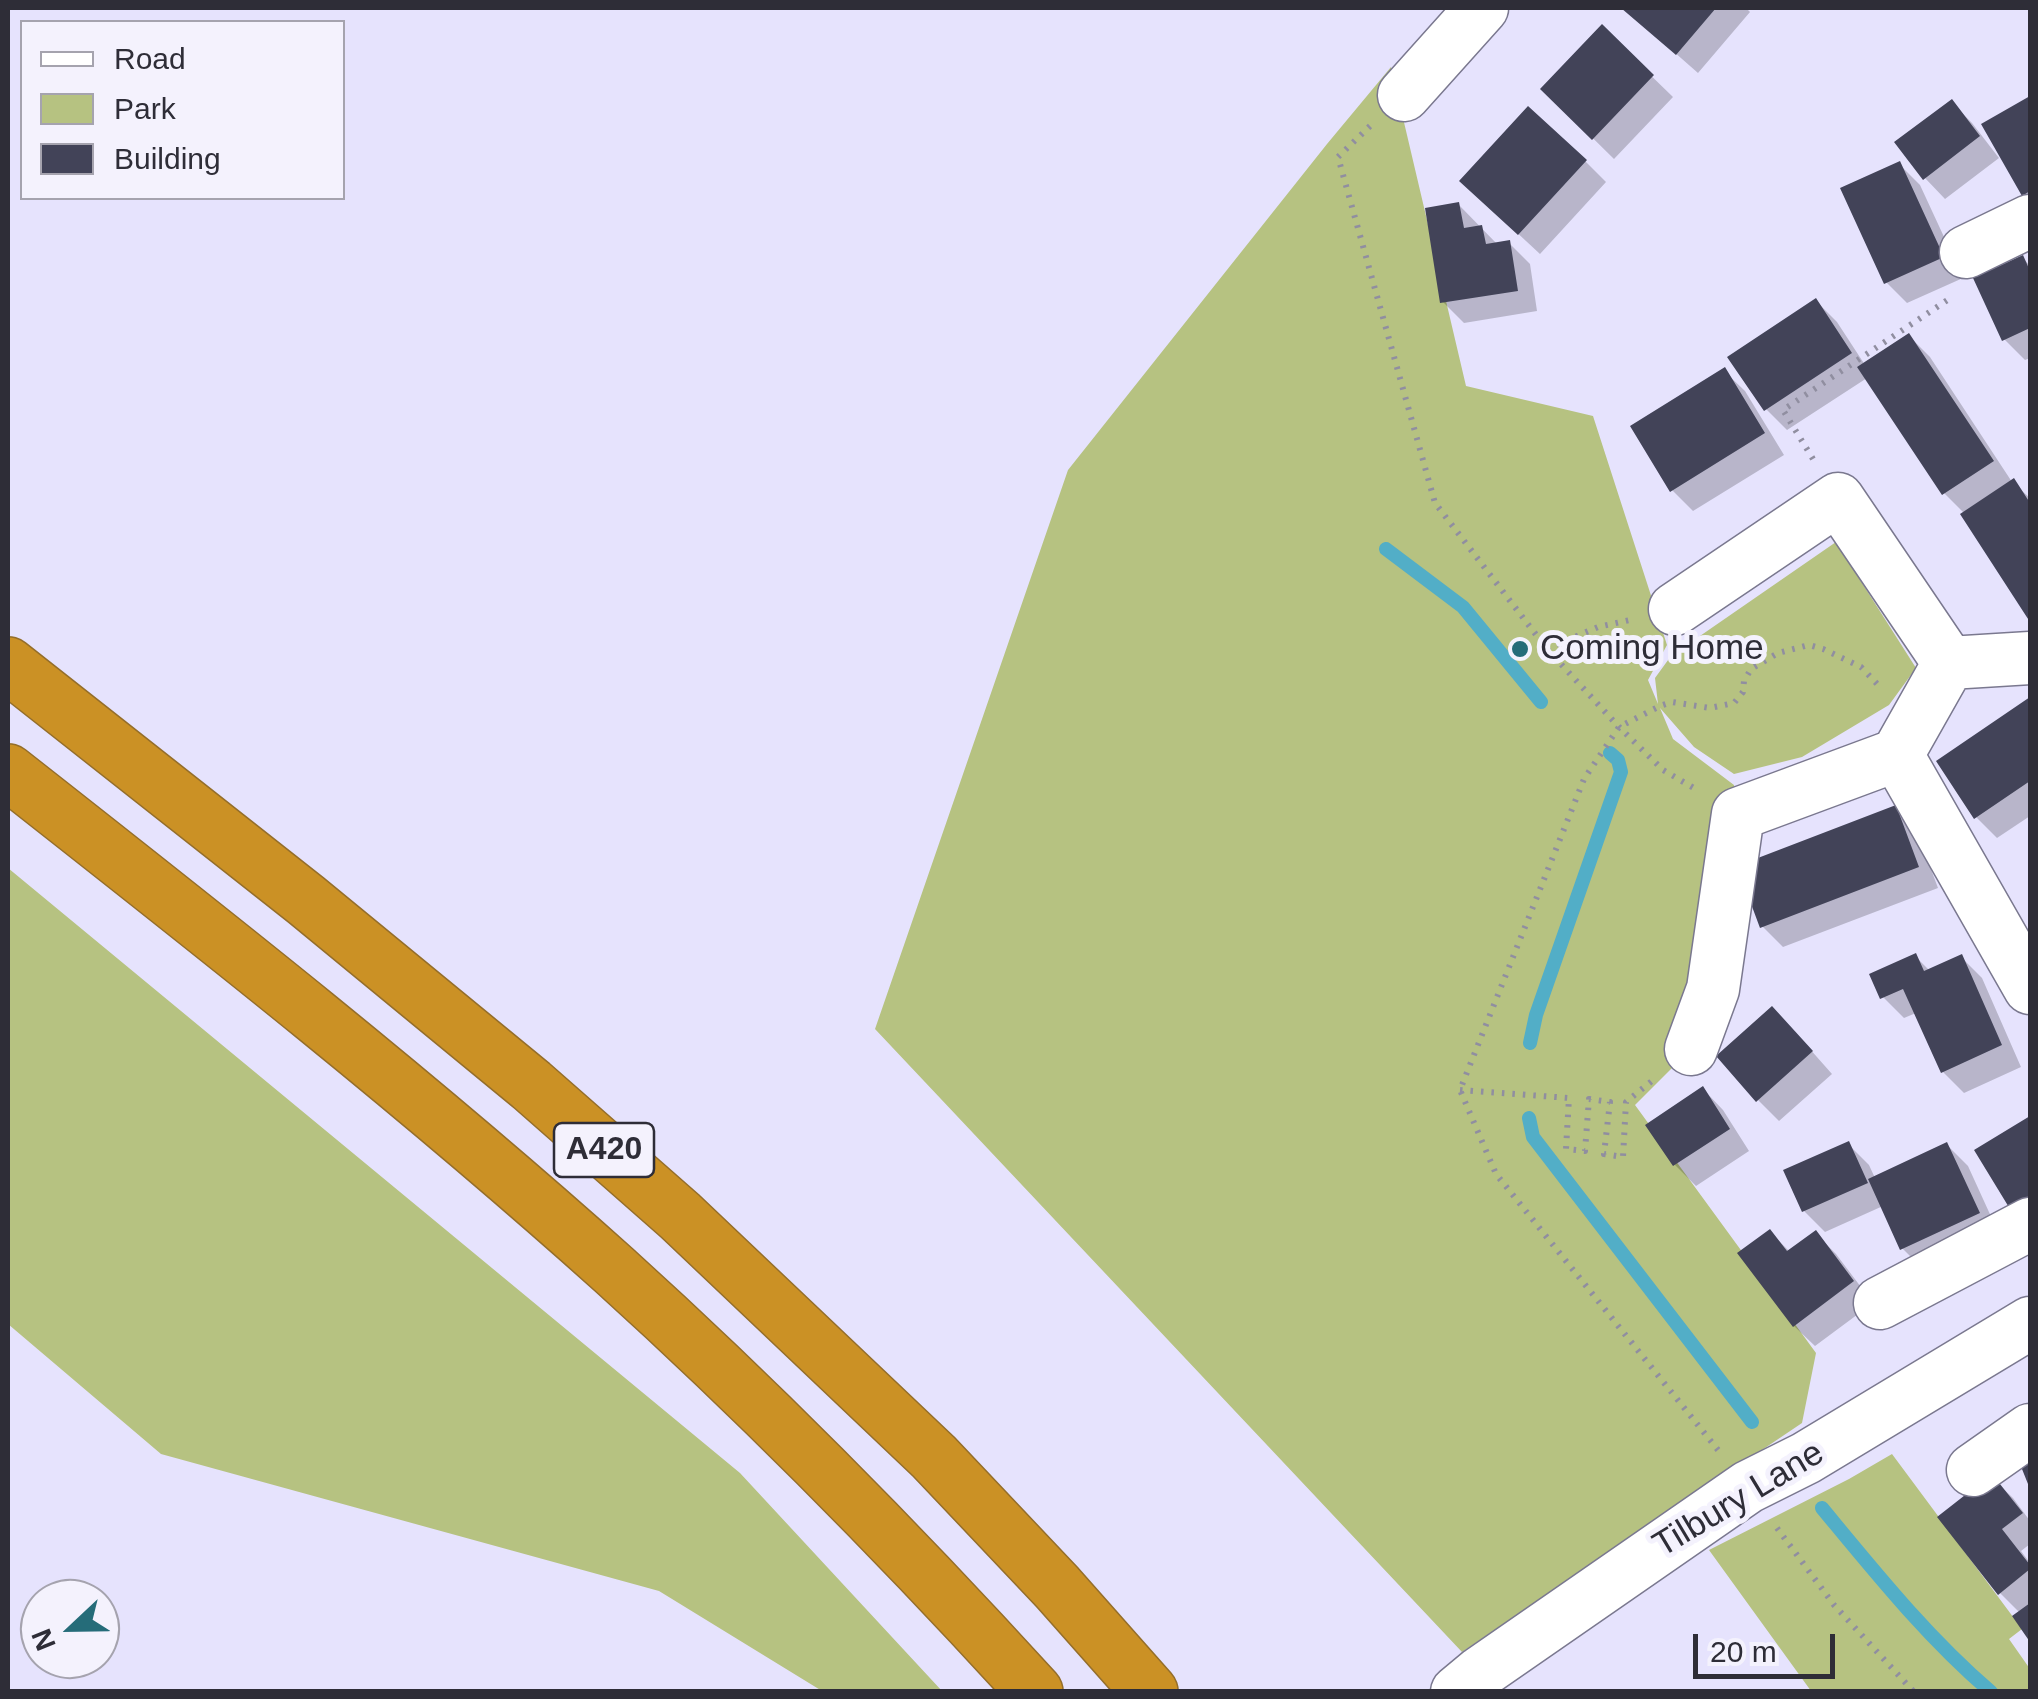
<!DOCTYPE html>
<style>
body{margin:0}
#map{position:relative;width:2038px;height:1699px;overflow:hidden;background:#e6e3fd;font-family:Arial,sans-serif}
canvas{display:block}
.frame{position:absolute;inset:0;border:10px solid #2e2d37;pointer-events:none}
.legend{position:absolute;left:20px;top:20px;width:325px;height:180px;box-sizing:border-box;background:#f4f2fd;border:2px solid #a5a3ae;margin:0;padding:12px 18px;list-style:none;font-size:30px;color:#2e2d37}
.legend li{display:flex;align-items:center;gap:20px;height:50px}
.legend b{width:50px;border:2px solid #a5a3ae}
.north{position:absolute;left:20px;top:1579px;width:100px;height:100px;box-sizing:border-box;background:#f4f2fd;border:2px solid #a5a3ae;border-radius:50%;rotate:248deg;font-size:28px;font-weight:700;line-height:40px;text-align:center;color:#2e2d37}
.north::after{content:'';display:block;margin:auto;width:35px;height:45px;background:#256c79;clip-path:polygon(50% 0,100% 100%,50% 72%,0 100%)}
.scale{position:absolute;left:1693px;top:1634px;width:142px;height:45px;box-sizing:border-box;border:5px solid #2e2d37;border-top:0;padding-left:12px;font-size:30px;line-height:35px;white-space:nowrap;color:#2e2d37;-webkit-text-stroke:8px #f4f2fd;paint-order:stroke}
</style>
<div id="map">
<canvas width="2038" height="1699"></canvas>
<div class="frame"></div>
<ul class="legend">
<li><b style="height:12px;background:#fff"></b>Road</li>
<li><b style="height:28px;background:#b6c281"></b>Park</li>
<li><b style="height:28px;background:#424358"></b>Building</li>
</ul>
<div class="north">N</div>
<div class="scale">20 m</div>
</div>
<script>
const ctx = document.querySelector('canvas').getContext('2d');
ctx.lineJoin = 'round';
function fillPath(path, color) {
  ctx.fillStyle = color;
  ctx.fill(path, 'evenodd');
}
function strokePath(path, color, width, dash) {
  ctx.strokeStyle = color;
  ctx.lineWidth = width;
  ctx.lineCap = dash ? 'butt' : 'round';
  ctx.setLineDash(dash || []);
  ctx.stroke(path);
}
function label(font, color, halo, rows, align = 'center') {
  ctx.font = font + ' Arial,sans-serif';
  ctx.lineWidth = 10;
  ctx.setLineDash([]);
  ctx.textBaseline = 'middle';
  ctx.strokeStyle = halo;
  ctx.fillStyle = color;
  for (const [text, x, y, turn = 0] of rows) {
    ctx.save();
    ctx.translate(x, y);
    ctx.rotate((+turn || 0) * Math.PI / 180);
    ctx.textAlign = isNaN(turn) ? turn : align;
    if (halo) ctx.strokeText(text, 0, 0);
    ctx.fillText(text, 0, 0);
    ctx.restore();
  }
}
fillPath(new Path2D(`
 M1391,67L1466,386L1593,416L1667,645L1648,680L1658,704L1655,678L1671,656L1836,542L1916,668L1889,705L1802,757L1734,774L1694,747L1660,708L1673,739L1734,785L1738,814L1691,1049L1635,1105L1816,1353L1802,1423L1462,1652L875,1029L1068,470L1327,144Z
 M8,868L740,1473L942,1691H822L659,1591L161,1454L8,1324Z
 M1892,1454L2022,1629L2009,1639L2030,1669V1691H1811L1709,1550L1849,1479Z`), '#b6c281');
fillPath(new Path2D(`
 M1624,8H1746L1750,12L1698,73Z
 M1602,28L1673,97L1614,159L1543,89Z
 M2030,99V201L2024,194L1984,125Z
 M1951,102L1972,123L1999,158L1945,199L1925,178Z
 M1585,161L1606,182L1540,254L1484,202Z
 M1899,164L1920,185L1963,278L1907,303L1886,282Z
 M1459,205L1498,245L1509,243L1530,264L1537,311L1464,323L1443,302Z
 M2023,258L2030,266V358L2025,360L2004,339Z
 M1816,301L1837,322L1865,365L1909,336L1930,357L2012,482L2030,498V617L1965,514L1944,493L1867,378L1787,430L1766,409Z
 M1724,371L1745,391L1784,455L1693,511L1672,490Z
 M2030,700V816L1997,838L1976,817L1939,761Z
 M1895,808L1916,829L1938,888L1783,947L1762,926Z
 M1915,956L1930,971L1961,957L1982,978L2021,1067L1964,1093L1943,1072L1916,1013L1904,1018L1883,997Z
 M1793,1030L1832,1074L1779,1121L1758,1100Z
 M1703,1089L1723,1110L1749,1151L1696,1186L1675,1165Z
 M1848,1144L1869,1165L1875,1178L1947,1145L1968,1166L1999,1234L1923,1269L1902,1248L1883,1206L1825,1232L1804,1211Z
 M1770,1232L1790,1252L1815,1233L1836,1254L1873,1303L1815,1346L1794,1326Z
 M1992,1478L2013,1498L2030,1521V1544L2021,1551L2030,1563V1638L2015,1617L2020,1613L2000,1593Z`), '#0003');
strokePath(new Path2D(`
 M1386,549L1463,607L1541,702
 M1530,1043L1536,1015L1621,772L1618,760L1610,753
 M1529,1118L1533,1137L1752,1422
 M1822,1508C1875,1572 1927,1637 1991,1692`), '#52aec7', 14);
fillPath(new Path2D(`
 M1621,8H1716L1676,55Z
 M1602,24L1654,75L1592,140L1540,89Z
 M2030,96V191L2022,196L1981,124Z
 M1952,99L1980,136L1923,180L1894,142Z
 M1528,106L1587,160L1518,235L1459,181Z
 M1900,161L1944,257L1884,284L1840,188Z
 M1459,202L1464,228L1482,225L1486,244L1510,240L1518,291L1440,303L1425,208Z
 M2023,255L2030,271V328L2002,341L1973,278Z
 M1816,298L1852,353L1764,411L1727,357Z
 M1909,333L1994,461L1942,495L1857,367Z
 M1725,367L1765,433L1670,492L1630,426Z
 M2014,478L2030,503V622L1960,514Z
 M2030,697V781L1974,819L1936,761Z
 M1896,805L1919,867L1760,928L1737,866Z
 M1916,953L1924,971L1962,954L2002,1045L1941,1073L1903,989L1880,999L1869,974Z
 M1772,1006L1813,1051L1756,1102L1716,1056Z
 M1703,1086L1730,1129L1673,1166L1645,1125Z
 M2030,1116V1197L2010,1209L1974,1150Z
 M1849,1141L1868,1183L1802,1212L1783,1170Z
 M1947,1142L1980,1213L1900,1250L1868,1179Z
 M1770,1229L1787,1251L1816,1230L1854,1281L1793,1327L1737,1253Z
 M2030,1460V1489L2020,1464Z
 M1992,1474L2023,1513L2002,1529L2030,1565V1569L1998,1595L1937,1517Z
 M2030,1603V1642L2012,1616Z`), '#424358');
const street = new Path2D(`
 M1404,95L1482,8
 M1966,252L2030,221
 M1675,609L1838,499L1949,663L1897,755L1738,814L1713,989L1691,1049
 M1949,663L2030,658
 M1897,755L2030,988
 M1880,1303L2030,1224
 M1973,1470L2030,1430
 M1457,1692L1481,1672L1748,1487L1806,1458L2030,1323`);
const highway = new Path2D(`
 M8,665L306,900L531,1085L680,1216L934,1457L1057,1587L1150,1692
 M8,772C213,933 419,1095 614,1270C761,1403 901,1545 1035,1692`);
strokePath(street, '#7a788f', 55);
strokePath(highway, '#946e2b', 58);
strokePath(new Path2D(`
 M1370,126L1338,157L1435,503L1547,649L1619,727L1663,770L1699,791
 M1813,459L1783,410L1949,299
 M1547,649L1598,627L1630,620
 M1460,1090L1569,1098L1566,1149L1585,1151L1589,1099L1610,1102L1604,1154L1623,1157L1626,1102L1653,1080
 M1718,1450L1496,1174L1460,1090L1584,779L1619,727L1660,706L1672,702L1710,708L1734,703L1743,692L1744,681L1751,669L1778,653L1809,645L1823,649L1861,667L1880,687
 M1777,1528L1834,1605L1914,1692`), '#908ea0', 6, [2.5, 8]);
strokePath(street, '#fff', 52);
strokePath(highway, '#cb9125', 55);
for (const [x, y, r, color] of [
 [1520,649,10,"#256c79"]
]) {
  const dot = new Path2D();
  dot.arc(x, y, r, 0, 2 * Math.PI);
  ctx.fillStyle = color;
  ctx.fill(dot);
  strokePath(dot, '#f4f2fd', 4);
}
for (const [x, y, w] of [
 [604,1150,100]
]) {
  const box = new Path2D();
  box.roundRect(x - w / 2, y - 27, w, 54, 8);
  ctx.fillStyle = '#f4f2fd';
  ctx.fill(box);
  strokePath(box, '#2e2d37', 2.5);
}
label('bold 32px', '#2e2d37', null, [
 ["A420",604,1150]
]);
label('35px', '#2e2d37', '#f4f2fd', [
 ["Coming Home",1540,649]
], 'left');
label('35px', '#2e2d37', '#f4f2fd', [
 ["Tilbury Lane",1739,1500,-31]
]);
</script>
